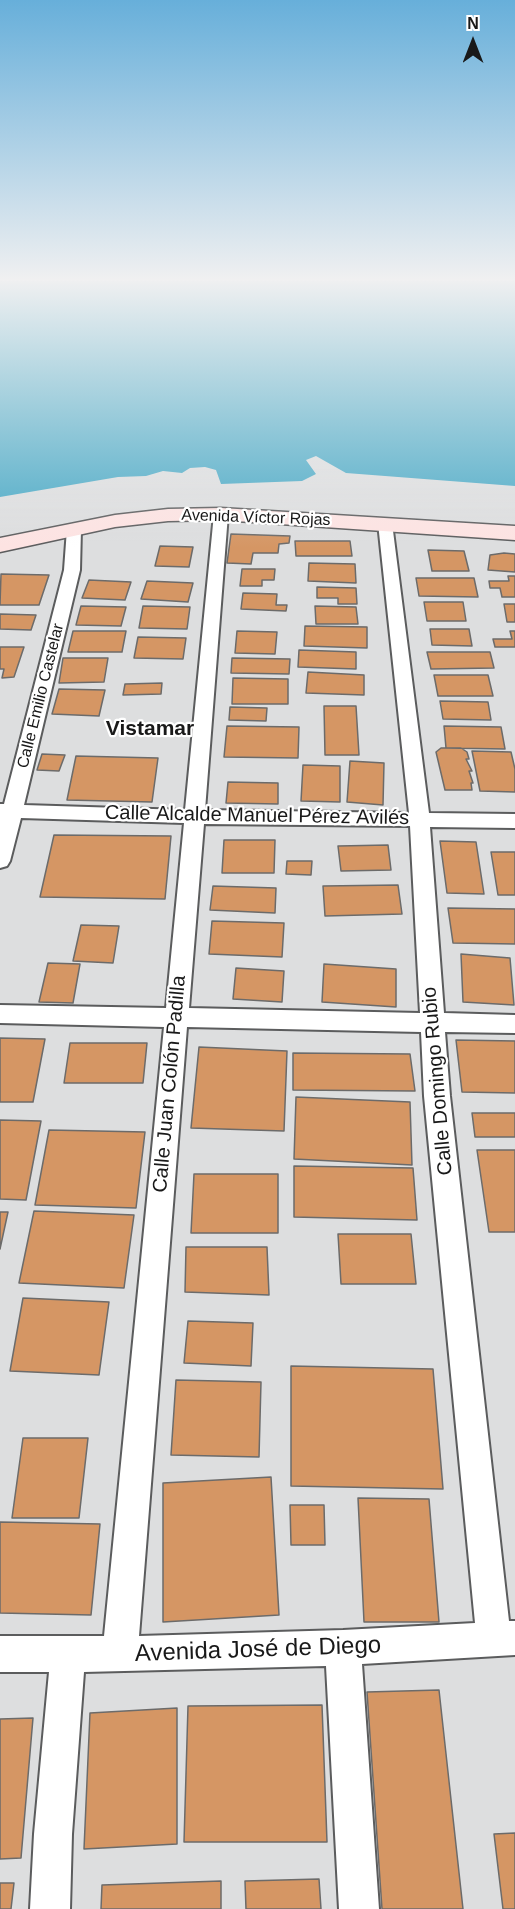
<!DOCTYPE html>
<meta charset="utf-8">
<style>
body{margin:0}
#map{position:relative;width:515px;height:1909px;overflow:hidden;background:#dddedf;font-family:Helvetica,sans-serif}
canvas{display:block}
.north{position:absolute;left:443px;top:12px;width:60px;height:60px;-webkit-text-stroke:4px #fff;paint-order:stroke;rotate:0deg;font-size:16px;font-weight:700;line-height:24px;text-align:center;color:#191919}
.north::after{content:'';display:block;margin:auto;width:21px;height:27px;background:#191919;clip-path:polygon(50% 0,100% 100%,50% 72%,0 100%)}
</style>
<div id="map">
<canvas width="515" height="1909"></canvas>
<div class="north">N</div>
</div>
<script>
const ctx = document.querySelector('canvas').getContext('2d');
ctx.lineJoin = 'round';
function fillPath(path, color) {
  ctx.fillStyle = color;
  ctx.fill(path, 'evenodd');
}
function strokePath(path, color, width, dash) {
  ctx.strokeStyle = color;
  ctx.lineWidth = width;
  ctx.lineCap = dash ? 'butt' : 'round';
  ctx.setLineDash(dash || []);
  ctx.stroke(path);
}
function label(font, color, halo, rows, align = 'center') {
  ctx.font = font + ' Helvetica,sans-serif';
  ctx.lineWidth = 4.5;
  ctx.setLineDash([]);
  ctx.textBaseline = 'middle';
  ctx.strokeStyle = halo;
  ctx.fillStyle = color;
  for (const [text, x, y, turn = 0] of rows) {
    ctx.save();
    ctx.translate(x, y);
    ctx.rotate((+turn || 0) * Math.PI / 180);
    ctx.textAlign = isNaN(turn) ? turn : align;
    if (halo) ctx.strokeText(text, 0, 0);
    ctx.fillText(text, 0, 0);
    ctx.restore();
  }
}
fillPath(new Path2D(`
 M0,281H515V486L346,473L316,456L306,460L316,474L302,481L221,484L216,470L205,467L190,468L182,473L163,471L146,476L118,477L0,497Z`), '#46a8c5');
const building = new Path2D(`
 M231,534L290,536L289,543L279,544L278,553H253L251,564L227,563Z
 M295,541H350L352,556H296Z
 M160,546L193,547L189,567L155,566Z
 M428,550L464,551L469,571H432Z
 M504,553L515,554V572L488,570L490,555Z
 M309,563L355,564L356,583L308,581Z
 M242,569H275L274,580H262V586H240Z
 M1,574L49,575L39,605H0Z
 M508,576H515V597H502L500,588H490L489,581H509Z
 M416,578H474L478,597L419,596Z
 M89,580L131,582L125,600L82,598Z
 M147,581L193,583L188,602L141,599Z
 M317,587L356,588L357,604H338V598H317Z
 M243,593L277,594L276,605H287L286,611L241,609Z
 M424,602H463L466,621H427Z
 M504,604H515V622H507Z
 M81,606L126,607L121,626L76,625Z
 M143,606L190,607L187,629L139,628Z
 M315,606L356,607L358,624H316Z
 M0,614L36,615L31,630L0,629Z
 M305,626L367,627V648L304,646Z
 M430,629H469L472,646L432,645Z
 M73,631H126L122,652H68Z
 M237,631L277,632L275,654L235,653Z
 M510,631H515V647H495L493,639H512Z
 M138,637L186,638L183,659L134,658Z
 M0,647H24L14,677L2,678L4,669H0Z
 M299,650L356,652V669L298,667Z
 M427,652H490L494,668L431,669Z
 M63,658H108L104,682L59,683Z
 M232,658L290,659L289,674L231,673Z
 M308,672L364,675V695L306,693Z
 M434,675H488L493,696H438Z
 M233,678L288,679V704H232Z
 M162,683L161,694L123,695L125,684Z
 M59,689L105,690L99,716L52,714Z
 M440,701L488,702L491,720L443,719Z
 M324,706H356L359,755H325Z
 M230,707L267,708L266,721L229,720Z
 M227,726L299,727L298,758L224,757Z
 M444,726L501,727L505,749L446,748Z
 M441,748H461L467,752L469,759H466L472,771H469L473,783H471L472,790H445L436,752Z
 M472,751L511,752L515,769V792L480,791Z
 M42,754L65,755L59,771L37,770Z
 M76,756L158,758L152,802L67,800Z
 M350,761L384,763L383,805L347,802Z
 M303,765L340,766V802L301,801Z
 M228,782L278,783V804L226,803Z
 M54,835L171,836L165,899L40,897Z
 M224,840H275L274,873H222Z
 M440,841L476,842L484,894L447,893Z
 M388,845L391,870L341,871L338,846Z
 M491,852H515V895H498Z
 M287,861H312L311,875L286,874Z
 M398,885L402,914L325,916L323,886Z
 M213,886L276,888L275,913L210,910Z
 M448,908L515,909V944L453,943Z
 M212,921L284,923L282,957L209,954Z
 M81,925L119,926L113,963L73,961Z
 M461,954L510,958L514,1005L463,1002Z
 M48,963L80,964L73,1003L39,1002Z
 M324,964L396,969V1007L322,1002Z
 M236,968L284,971L282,1002L233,999Z
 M0,1038L45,1039L33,1102H0Z
 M456,1040L515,1041V1093L462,1092Z
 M70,1043H147L143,1083H64Z
 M199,1047L287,1051L284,1131L191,1128Z
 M293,1053L410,1054L415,1091L293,1090Z
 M296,1097L410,1102L412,1165L294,1159Z
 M472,1113H515V1137H475Z
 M0,1120L41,1121L26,1200L0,1199Z
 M49,1130L145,1132L136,1208L35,1205Z
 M477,1150H515V1232H489Z
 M294,1166L413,1168L417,1220L294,1217Z
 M194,1174H278V1233H191Z
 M34,1211L134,1215L124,1288L19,1283Z
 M0,1212H8L0,1249Z
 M338,1234H411L416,1284H341Z
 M186,1247H267L269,1295L185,1292Z
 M23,1298L109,1302L99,1375L10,1371Z
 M188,1321L253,1323L251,1366L184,1363Z
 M291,1366L433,1369L443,1489L291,1486Z
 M176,1380L261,1382L259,1457L171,1455Z
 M23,1438H88L79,1518H12Z
 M271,1477L279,1615L163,1622V1483Z
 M358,1498L429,1499L439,1622H364Z
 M290,1505H324L325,1545H291Z
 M0,1522L100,1524L91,1615L0,1613Z
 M439,1690L463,1909H382L367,1692Z
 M322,1705L327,1842H184L188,1706Z
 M177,1708V1844L84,1849L90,1713Z
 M33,1718L21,1858L0,1859V1719Z
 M515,1833V1909H503L494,1834Z
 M319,1879L321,1909H246L245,1881Z
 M221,1881V1909H101L102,1885Z
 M0,1883H14L11,1909H0Z`);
fillPath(building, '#d59664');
strokePath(building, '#6c6b6a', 1.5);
const street = new Path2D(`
 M221,510L228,514L205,810L409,813L378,523L385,519L392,523L429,813L515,814V828L430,827L444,1013L515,1015V1033L445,1032L450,1096L509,1621H515V1655L362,1664L379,1909H339L326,1666L84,1672L72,1834L70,1909H30L34,1834L49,1672H0V1636H104L164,1027L0,1023V1005L166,1008L184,823L21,818L10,861L7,866L0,868V804H4L64,570L67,529L74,525L81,529L80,570L24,805L185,810L214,514ZM204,824L410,826L420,1013L189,1008ZM187,1027L421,1032L424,1096L475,1623L343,1630L139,1636Z`);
const secondary = new Path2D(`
 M221,508L515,526V540L221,520L168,521L115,527L0,552V538L115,515L168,509Z`);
strokePath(street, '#5b5c5d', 4);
strokePath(secondary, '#5b5c5d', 3);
fillPath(street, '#fff');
fillPath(secondary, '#fde3e2');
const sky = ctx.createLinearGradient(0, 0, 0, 548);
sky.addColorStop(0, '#67afda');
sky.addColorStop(0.51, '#f0f0f1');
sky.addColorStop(1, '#f0f0f100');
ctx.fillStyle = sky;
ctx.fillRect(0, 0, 515, 548);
label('16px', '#191919', '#fff', [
 ["Avenida Víctor Rojas",256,518,2],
 ["Calle Emilio Castelar",41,696,-76]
]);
label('20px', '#191919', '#fff', [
 ["Calle Alcalde Manuel Pérez Avilés",257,816,1],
 ["Calle Domingo Rubio",438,1081,-95],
 ["Calle Juan Colón Padilla",170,1084,-85]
]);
label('bold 21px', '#191919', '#fff', [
 ["Vistamar",150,729]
]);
label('24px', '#191919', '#fff', [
 ["Avenida José de Diego",258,1650,-2]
]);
</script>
